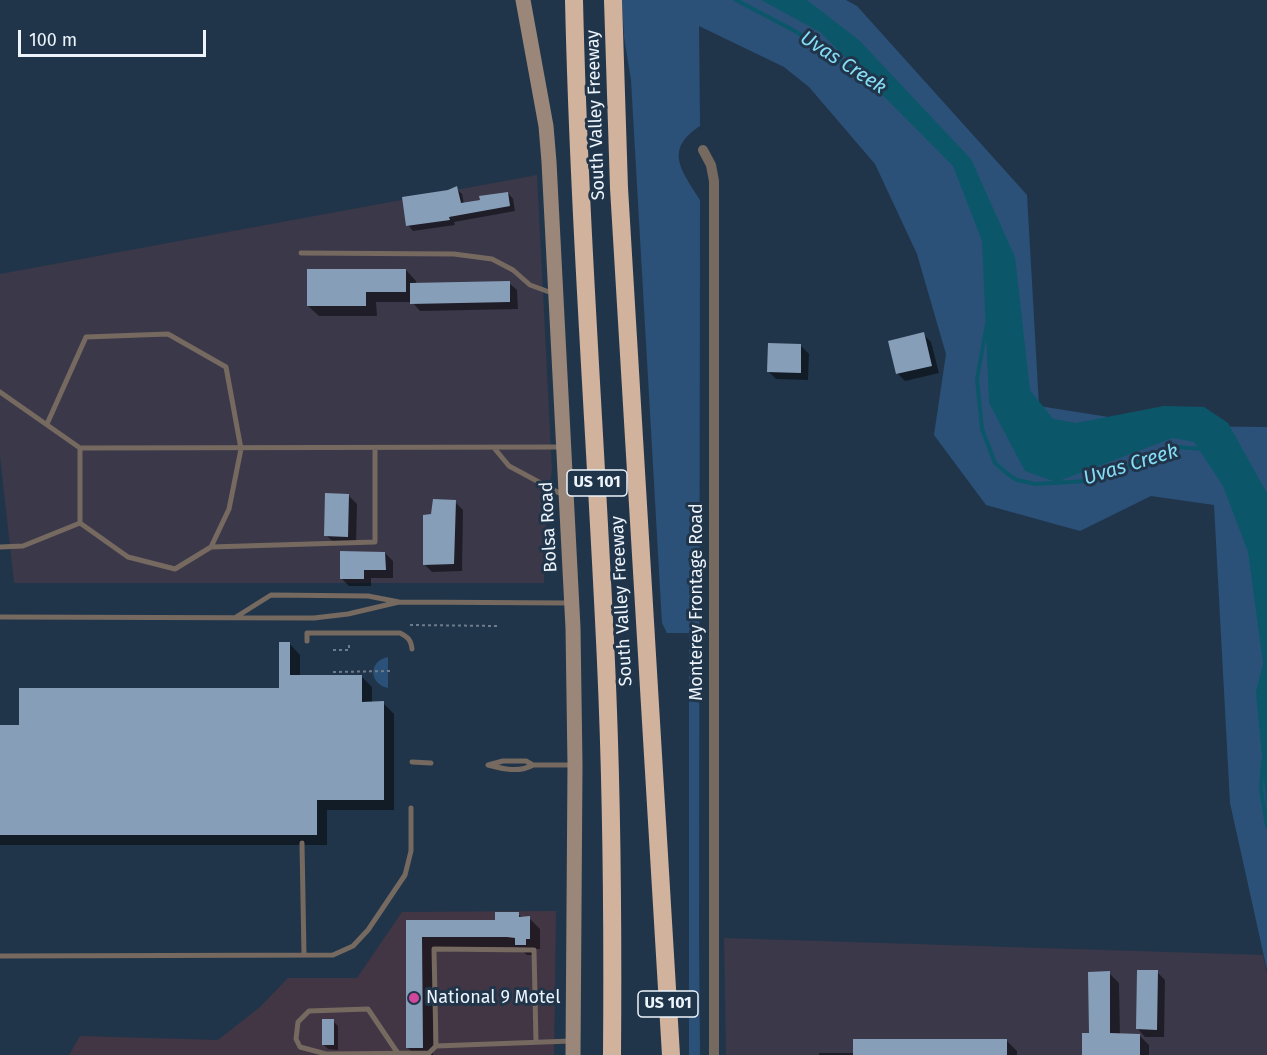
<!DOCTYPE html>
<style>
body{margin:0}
#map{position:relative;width:1267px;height:1055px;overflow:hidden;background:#21354a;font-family:"Fira Sans",sans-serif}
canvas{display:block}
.scale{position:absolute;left:18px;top:30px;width:188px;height:27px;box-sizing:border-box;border:3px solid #edf4fc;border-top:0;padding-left:8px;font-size:18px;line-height:21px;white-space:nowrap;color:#edf4fc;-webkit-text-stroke:4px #21354a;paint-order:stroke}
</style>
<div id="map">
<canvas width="1267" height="1055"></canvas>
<div class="scale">100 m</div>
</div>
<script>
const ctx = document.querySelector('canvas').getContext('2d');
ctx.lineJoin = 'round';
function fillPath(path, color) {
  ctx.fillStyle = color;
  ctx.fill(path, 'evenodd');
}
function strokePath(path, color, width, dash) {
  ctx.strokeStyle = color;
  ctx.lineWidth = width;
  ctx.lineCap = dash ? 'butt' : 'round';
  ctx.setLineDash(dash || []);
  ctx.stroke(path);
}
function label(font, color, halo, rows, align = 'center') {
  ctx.font = font + ' "Fira Sans",sans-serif';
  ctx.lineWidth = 6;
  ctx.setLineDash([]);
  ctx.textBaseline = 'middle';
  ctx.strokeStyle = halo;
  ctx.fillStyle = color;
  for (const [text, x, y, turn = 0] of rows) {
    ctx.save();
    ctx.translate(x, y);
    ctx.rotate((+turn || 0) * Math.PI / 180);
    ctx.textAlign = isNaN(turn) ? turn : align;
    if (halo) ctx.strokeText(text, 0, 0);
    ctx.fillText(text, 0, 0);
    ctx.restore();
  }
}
fillPath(new Path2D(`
 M556,911L554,1055H69L80,1036L218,1040L260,1007L288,978H357L402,912Z`), '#423644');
fillPath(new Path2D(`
 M537,175L552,471L547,499L544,583H14L0,456V274Z
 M724,938L1263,955L1267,974V1055H726Z`), '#3b3849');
fillPath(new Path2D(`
 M622,0H846L857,6L1027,195L1039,406L1165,426L1267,427V970L1230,803L1214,505L1151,496L1080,531L986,505L934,435L946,354L917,254L875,164L809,87L784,67L699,26L700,126C663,150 682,171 700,200L699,935L700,1055H689V633H667L662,623L631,80L624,37Z
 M388,657V688C369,684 368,661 388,657Z`), '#2b5179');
fillPath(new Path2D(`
 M761,0H807L859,40L971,159L1015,257L1030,390L1053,419L1076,423L1164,406L1204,407L1228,423L1267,493V811L1256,692L1263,663L1248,552L1223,486L1194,442L1173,438L1056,482L1025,471L989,403L982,241L953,166L820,32Z`), '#0b5769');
fillPath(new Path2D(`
 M456,188L462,194L464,204L508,193L513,199L515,211L454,222L455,225L413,231L408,225L448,191Z
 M406,270L416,281V284L509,283L517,290L518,309L420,311L412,302H376L377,316H319L308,306Z
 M923,334L931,342L939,373L905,381L897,373Z
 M801,346L809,354L808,380L776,379L768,371Z
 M349,496L357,504L356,544L334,543L326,535Z
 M455,502L463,510L462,571L432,572L424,564L432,515Z
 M385,553L393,561V578H371V586H349L341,578Z
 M290,644L300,655V676H361L372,687V703H383L394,714V810H327V845H0V726H20L280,689Z
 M518,914L523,918H529L540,929V949H536V955H527L518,947H433V1055H415L408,1048L407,921H496Z
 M1157,972L1165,980L1164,1037H1145L1138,1029Z
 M1109,973L1119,983L1120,1035H1139L1149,1045V1055H1083Z
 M333,1021L338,1026V1050L328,1049L323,1044Z
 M1006,1040L1017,1051V1055H819V1053H855Z`), '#0007');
strokePath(new Path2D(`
 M736,0L795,31L870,81
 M987,324L977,379L982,429L995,463L1009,475L1017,480L1035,484L1087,481L1116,472L1148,457L1178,447L1201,449
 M1263,761L1261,789L1267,826`), '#0b5769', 4);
fillPath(new Path2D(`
 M457,186L461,203L480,200L479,196L508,192L510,206L449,217L450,220L406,226L402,197L448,190Z
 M307,269H406V292H366V306H307Z
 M510,281V302L410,304V283Z
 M924,332L932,366L896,374L888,341Z
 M768,343L801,344V373L767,372Z
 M325,493L349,494L348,537L324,536Z
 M433,499L456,500L454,564L423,565V515L431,514Z
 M340,551L385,552L386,570H364V579H340Z
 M279,642H290V675H362V702L384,701V800H317V835H0V725H19V688H279Z
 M495,912H519V917L530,916V939H526V945H515V938L507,937H422L423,1048H406V920H495Z
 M1137,970H1158L1157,1030L1136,1029Z
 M1110,971V1033L1140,1034V1055H1082V1033H1089L1088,972Z
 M322,1019H334V1045H322Z
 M853,1039H1007V1055H853Z`), '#879eb8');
strokePath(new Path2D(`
 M410,625L499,626
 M333,650H349V643
 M333,672L390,671`), '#6c7c8c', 2, [3, 3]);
strokePath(new Path2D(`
 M301,253L454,254L492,259L513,270L530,285L552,293
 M0,392L80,448L562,447
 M47,424L86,337L168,334L226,367L241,449L229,509L211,547L175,569L128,557L80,523
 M495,449L509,466L563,495
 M0,547L23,546L80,523V448
 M211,547L375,542V448
 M0,617L314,618L348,614L399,602
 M236,617L271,595L368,596L399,602L570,603
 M307,641V633H400C408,637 411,640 412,649
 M503,761H526L533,765C519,773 503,769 488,765Z
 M412,762L431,763
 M533,765H573
 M302,843L304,955
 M0,956L333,955L353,946L368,930L405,875L411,851V808
 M536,1042L534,950L434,949L436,1046L571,1041
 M397,1052L368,1009L309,1011L298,1022L296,1039L300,1047L326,1054L429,1053L436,1046`), '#756960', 5);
strokePath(new Path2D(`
 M703,150L711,165L714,181V1055`), '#756960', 10);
strokePath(new Path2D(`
 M523,0L546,126L549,162L573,628L575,765L573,1055`), '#9a8779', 15);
strokePath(new Path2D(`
 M574,0C579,221 596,442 606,662C612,793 613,924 612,1055
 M613,0L619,188L671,1055`), '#d1b29d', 18);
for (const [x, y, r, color] of [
 [414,998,6,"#d1479c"]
]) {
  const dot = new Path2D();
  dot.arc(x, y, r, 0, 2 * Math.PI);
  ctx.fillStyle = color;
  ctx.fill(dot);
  strokePath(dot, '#21354a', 2);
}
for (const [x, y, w] of [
 [597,483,60],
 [668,1004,60]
]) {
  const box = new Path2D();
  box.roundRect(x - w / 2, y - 13, w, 26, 4.5);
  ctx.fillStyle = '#21354a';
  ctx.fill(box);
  strokePath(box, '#edf4fc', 1.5);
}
label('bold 16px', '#edf4fc', null, [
 ["US 101",597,483],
 ["US 101",668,1004]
]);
label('18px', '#edf4fc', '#21354a', [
 ["South Valley Freeway",596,115,-92],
 ["Bolsa Road",549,527,-93],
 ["South Valley Freeway",622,601,-93],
 ["Monterey Frontage Road",697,602,-90]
]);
label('18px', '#edf4fc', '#21354a', [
 ["National 9 Motel",426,998]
], 'left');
label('italic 20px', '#86ddf6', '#21354a', [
 ["Uvas Creek",843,63,33],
 ["Uvas Creek",1131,465,-17]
]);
</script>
